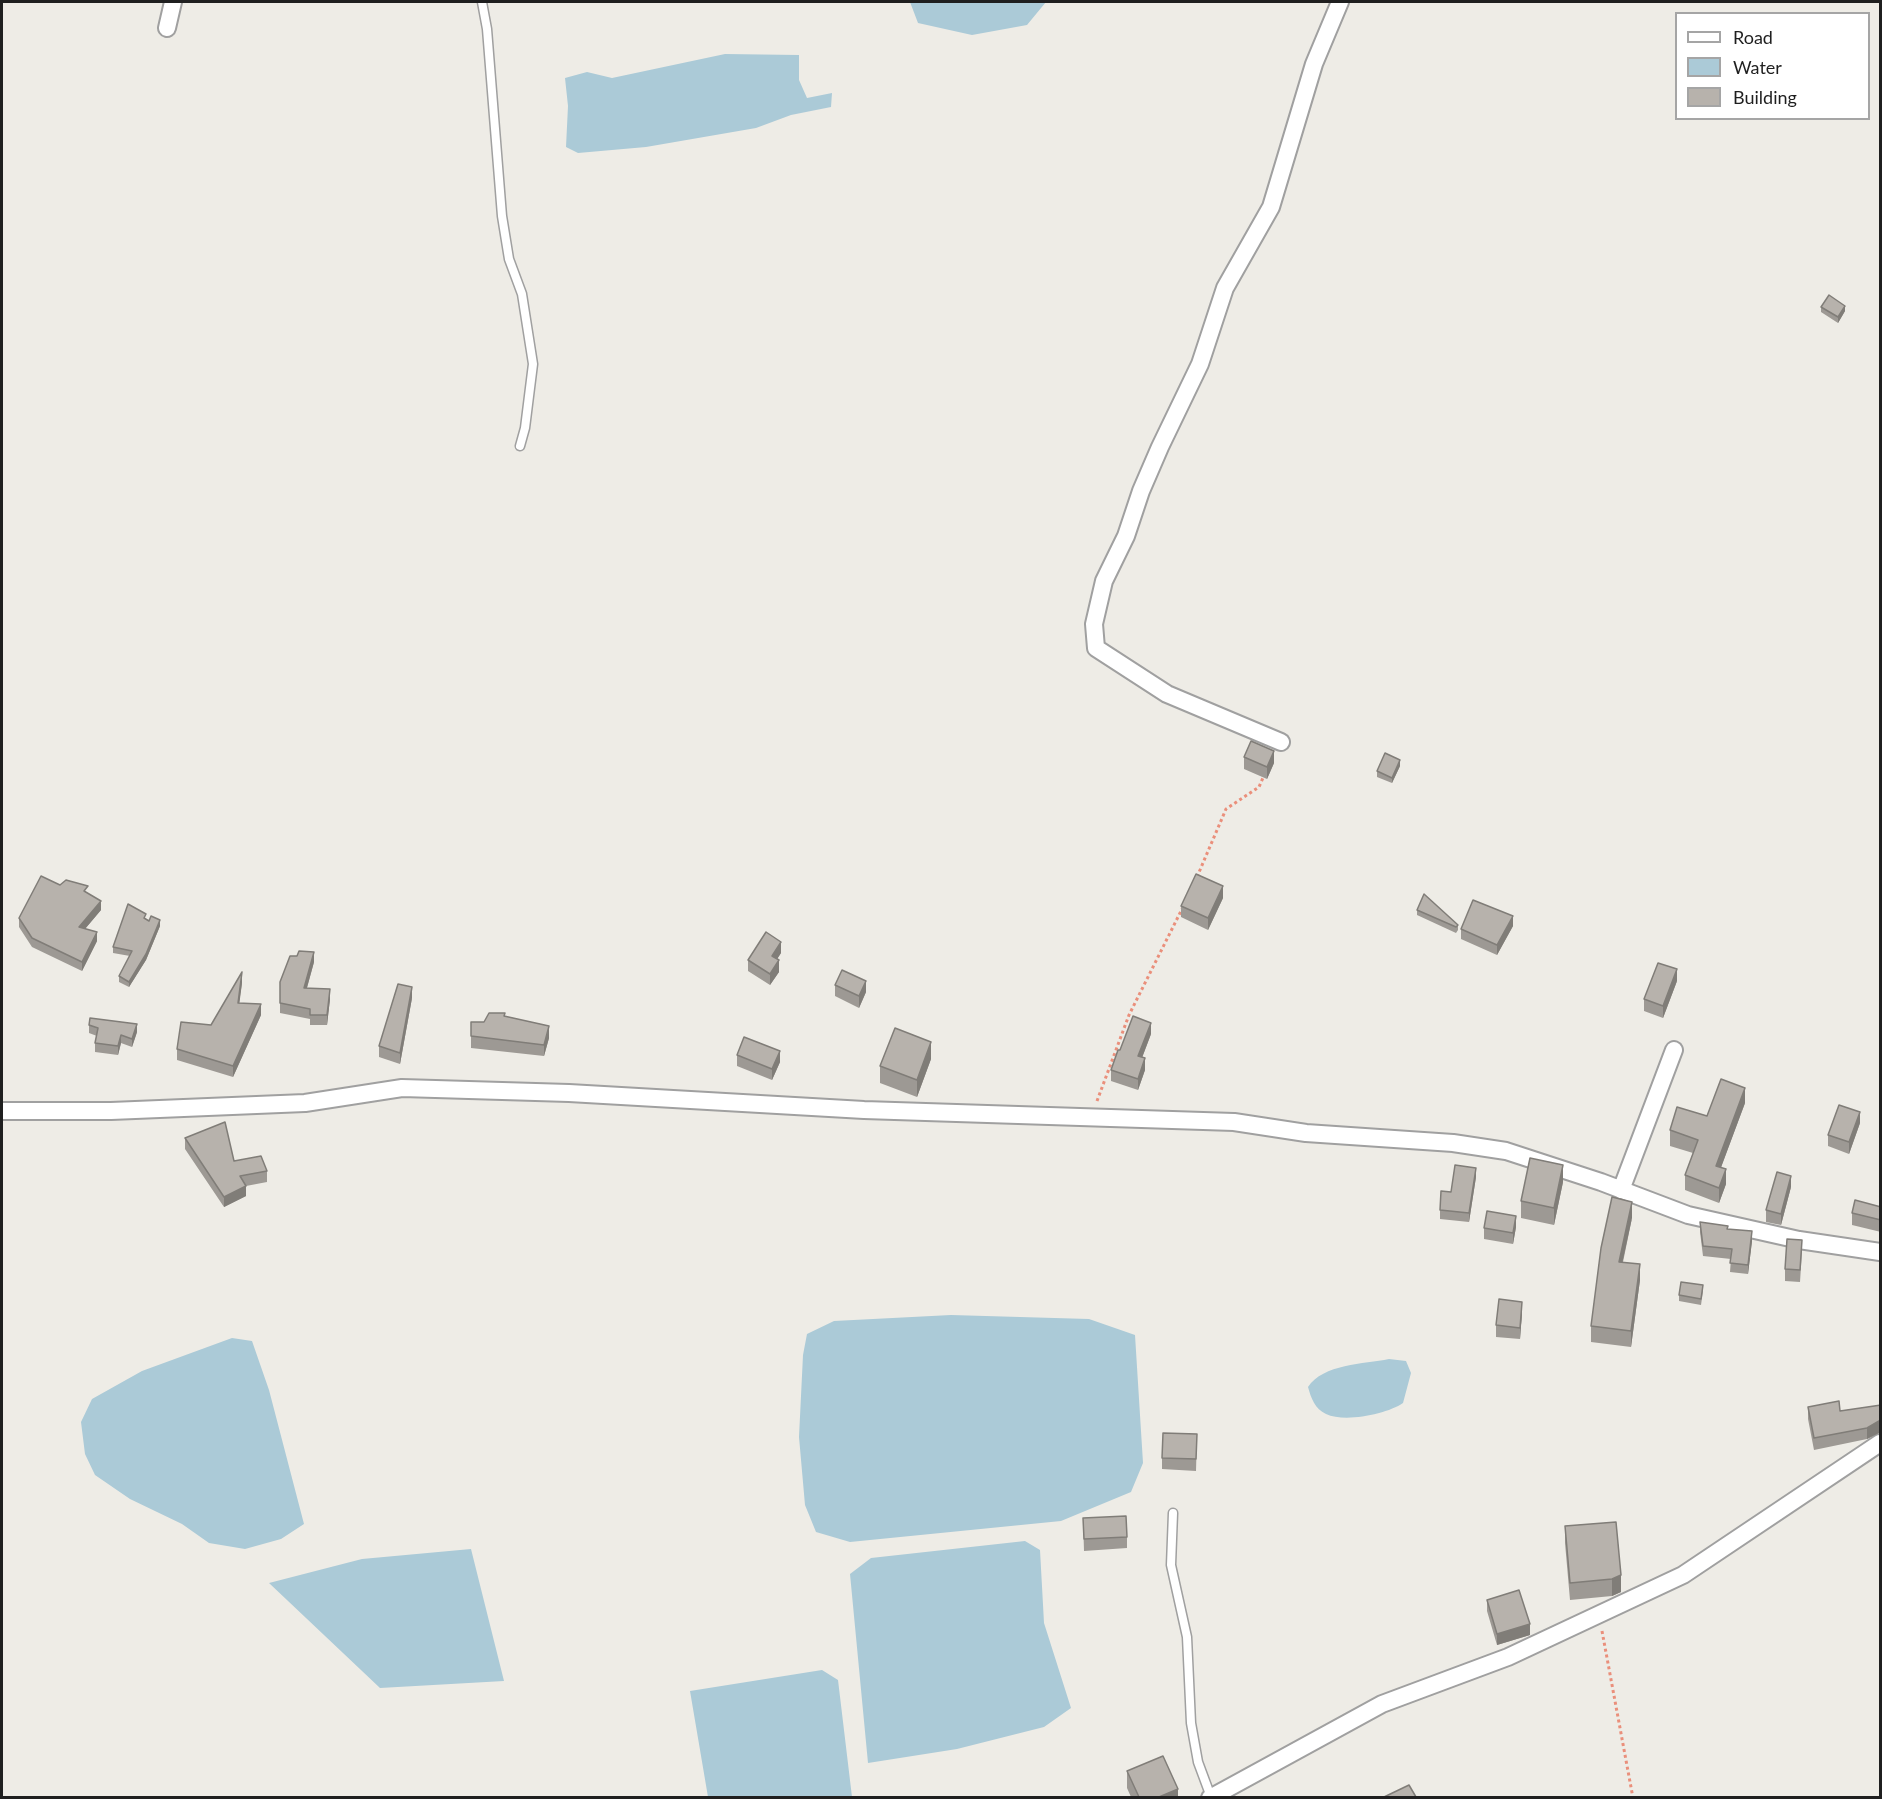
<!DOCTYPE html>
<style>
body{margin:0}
#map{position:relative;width:1882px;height:1799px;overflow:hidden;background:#eeece6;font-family:Lato,sans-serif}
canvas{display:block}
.frame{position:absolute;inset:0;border:3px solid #1f1f1f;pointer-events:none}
.legend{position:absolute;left:1675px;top:12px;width:195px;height:108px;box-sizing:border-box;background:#fff;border:2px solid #a5a5a5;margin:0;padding:8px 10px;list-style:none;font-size:18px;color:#1f1f1f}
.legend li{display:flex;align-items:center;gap:12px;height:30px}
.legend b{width:30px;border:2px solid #a5a5a5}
</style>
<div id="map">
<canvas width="1882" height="1799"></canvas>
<div class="frame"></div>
<ul class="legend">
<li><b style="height:8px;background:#fff"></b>Road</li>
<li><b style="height:16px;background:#abcad7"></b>Water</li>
<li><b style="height:16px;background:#b7b2ac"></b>Building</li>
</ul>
</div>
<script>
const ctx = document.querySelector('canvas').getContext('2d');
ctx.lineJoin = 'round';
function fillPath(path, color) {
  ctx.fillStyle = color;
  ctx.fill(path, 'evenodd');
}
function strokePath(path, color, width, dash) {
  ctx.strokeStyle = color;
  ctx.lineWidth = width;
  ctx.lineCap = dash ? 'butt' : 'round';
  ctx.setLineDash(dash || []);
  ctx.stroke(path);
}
fillPath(new Path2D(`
 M910,2H1046L1027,25L972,35L918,23Z
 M725,54L799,55V80L807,98L832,93L831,107L791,115L756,128L646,147L578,153L566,147L568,106L565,78L587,72L612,78Z
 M951,1315L1089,1319L1135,1335L1143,1463L1131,1492L1061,1521L850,1542L816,1532L805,1505L799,1437L803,1355L807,1334L834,1321Z
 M232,1338L252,1341L269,1390L304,1524L281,1539L245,1549L209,1543L182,1524L130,1499L95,1475L85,1454L81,1422L92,1399L142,1371Z
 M1389,1359L1406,1361L1411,1373L1403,1403C1387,1414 1345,1423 1326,1414C1315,1409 1311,1398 1308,1387C1323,1364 1364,1364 1389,1359Z
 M1025,1541L1040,1550L1044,1623L1071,1708L1044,1727L957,1749L868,1763L850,1574L871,1558Z
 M471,1549L504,1681L380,1688L269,1583L362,1559Z
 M822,1670L838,1680L852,1797H708L690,1691Z`), '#abcad7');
const lane = new Path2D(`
 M482,2L487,29L502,216L509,259L522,294L533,364L525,428L520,446
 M1173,1513L1171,1565L1187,1637L1191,1723L1198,1762L1211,1797`);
const street = new Path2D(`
 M167,28L173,2
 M1281,742L1167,694L1096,648L1094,624L1104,581L1126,536L1141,491L1160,447L1200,364L1225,288L1271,207L1314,64L1340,2
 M2,1111H111L305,1103L402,1088L569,1093L864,1110L1234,1122L1306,1133L1453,1143L1506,1151L1601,1182L1688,1215L1799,1240L1880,1252
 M1621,1190L1674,1050
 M1210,1798L1382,1704L1508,1657L1683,1575L1880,1443`);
strokePath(lane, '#a0a0a0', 11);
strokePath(street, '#a0a0a0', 20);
strokePath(new Path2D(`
 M1197,877L1226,809L1259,787L1265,773
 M1097,1101L1129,1015L1183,907
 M1602,1631L1633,1798`), '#ea8f7b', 3, [3, 3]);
strokePath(lane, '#fff', 8);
strokePath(street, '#fff', 16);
fillPath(new Path2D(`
 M1821,307L1845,311L1838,323L1821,312Z
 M1244,757L1274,763L1267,779L1244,769Z
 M1400,766L1392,783L1377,777V771Z
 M60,885L88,893L101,910L85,929L97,941L82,971L32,947L19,927V918Z
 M1223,898L1208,930L1181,917V906Z
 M1417,910L1458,925V930L1456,933L1417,915Z
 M146,919L160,926L146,960L129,987L119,982V976L130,956L113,953V947Z
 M1513,926L1497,955L1461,939V929Z
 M781,953L777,959L779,972L770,985L748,971V960Z
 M314,962L307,988L330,999L327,1025H310V1019L280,1013V982Z
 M1677,981L1663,1018L1644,1011V999Z
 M242,983L239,1003L261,1015L233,1077L177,1060V1049L211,1025Z
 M835,985L866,992L859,1008L835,996Z
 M412,998L400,1064L379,1057V1046Z
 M505,1016L549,1038L544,1056L471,1048V1022H484Z
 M89,1025L137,1032L132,1047L121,1043L118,1055L95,1052V1043L97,1036L89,1033Z
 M1151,1034L1142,1058L1145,1070L1138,1090L1111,1081V1070L1120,1050Z
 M737,1055L780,1062L772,1080L737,1066Z
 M931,1059L917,1097L880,1083V1066Z
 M1745,1103L1721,1167L1726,1184L1719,1203L1685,1190V1175L1693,1153L1670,1146V1130L1707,1116Z
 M1860,1123L1849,1154L1828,1146V1135Z
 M185,1138L234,1161L267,1171V1182L246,1186V1196L224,1207L185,1149Z
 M1476,1177L1469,1222L1440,1219V1210Z
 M1563,1182L1554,1225L1521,1218V1201Z
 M1791,1187L1781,1225L1766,1222V1210Z
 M1881,1207V1232L1852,1225V1213Z
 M1632,1218L1623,1262L1640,1280L1631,1347L1591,1342V1326Z
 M1700,1222L1728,1229L1752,1241L1748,1274L1730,1272L1731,1259L1703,1256L1700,1232Z
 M1516,1227L1513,1244L1484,1239V1228Z
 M1802,1251L1800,1282L1785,1281V1269Z
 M1703,1291L1701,1305L1679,1301V1295Z
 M1522,1313L1520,1339L1496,1337V1325Z
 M1881,1405V1433H1879L1867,1439L1814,1450L1808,1419V1407L1840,1411Z
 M1197,1434L1196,1471L1162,1469V1458Z
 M1083,1518L1127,1537V1548L1084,1551Z
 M1616,1522L1621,1592L1612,1596L1570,1600L1565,1543V1526Z
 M1487,1600L1530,1635L1497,1645L1487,1611Z
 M1127,1771L1178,1797H1131L1127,1788Z`), '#9d9994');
fillPath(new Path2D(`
 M1845,306V311L1838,323V317Z
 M1274,751V763L1267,779V767Z
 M1400,760V766L1392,783V778Z
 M1223,886V898L1208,930V918Z
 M101,901V910L79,936V927Z
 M1513,916V926L1497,955V945Z
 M160,920V926L146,960L129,987V982Z
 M97,932V941L82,971V962Z
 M781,942V953L772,967V956Z
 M314,952V962L304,998V988Z
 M779,960V972L770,985V974Z
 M1677,969V981L1663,1018V1006Z
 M242,972V983L238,1014V1003Z
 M866,981V992L859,1008V996Z
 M412,987V998L400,1064V1053Z
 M330,989V999L327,1025V1015Z
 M261,1004V1015L233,1077V1066Z
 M1151,1023V1034L1138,1068V1056Z
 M137,1024V1032L132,1047V1039Z
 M549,1026V1038L544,1056V1045Z
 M121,1035V1043L118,1055V1046Z
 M931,1042V1059L917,1097V1080Z
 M780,1051V1062L772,1080V1069Z
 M1145,1058V1070L1138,1090V1079Z
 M1745,1088V1103L1716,1181V1166Z
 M1860,1112V1123L1849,1154V1142Z
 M1563,1165V1182L1554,1225V1208Z
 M1476,1168V1177L1469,1222V1213Z
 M1726,1169V1184L1719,1203V1188Z
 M1791,1176V1187L1781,1225V1214Z
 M246,1186V1196L224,1207V1197Z
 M1632,1202V1218L1619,1278V1262Z
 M1516,1216V1227L1513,1244V1233Z
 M1752,1231V1241L1748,1274V1265Z
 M1640,1264V1280L1631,1347V1331Z
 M1522,1302V1313L1520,1339V1328Z
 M1879,1421V1433L1867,1439V1428Z
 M1621,1575V1592L1612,1596V1579Z
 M1530,1624V1635L1497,1645V1634Z
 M1178,1789V1797H1159Z`), '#807d78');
const building = new Path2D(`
 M1829,295L1845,306L1838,317L1821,307Z
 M1251,741L1274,751L1267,767L1244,757Z
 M1385,753L1400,760L1392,778L1377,771Z
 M1196,874L1223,886L1208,918L1181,906Z
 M41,876L60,885L66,880L88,886L84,891L101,901L79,927L97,932L82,962L32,938L19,918Z
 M1424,894L1458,925L1456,927L1417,910Z
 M1473,900L1513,916L1497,945L1461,929Z
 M128,904L146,914L144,918L149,921L151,916L160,920L146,954L129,982L119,976L132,951L113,947Z
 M766,932L781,942L772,956L779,960L770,974L748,960Z
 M299,951L314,952L304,988L330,989L327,1015H310V1009L280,1003V982L290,956H297Z
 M1658,963L1677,969L1663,1006L1644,999Z
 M842,970L866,981L859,996L835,985Z
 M242,972L238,1003L261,1004L233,1066L177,1049L181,1022L211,1025Z
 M398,984L412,987L400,1053L379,1046Z
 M489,1013H505L504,1016L549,1026L544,1045L471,1036V1022H484Z
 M1133,1016L1151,1023L1138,1056L1145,1058L1138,1079L1111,1070L1118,1050H1120Z
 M90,1018L137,1024L132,1039L121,1035L118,1046L95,1043L98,1028L89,1025Z
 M895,1028L931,1042L917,1080L880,1066Z
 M744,1037L780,1051L772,1069L737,1055Z
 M1721,1079L1745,1088L1716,1166L1726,1169L1719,1188L1685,1175L1698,1140L1670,1130L1677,1107L1707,1116Z
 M1839,1105L1860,1112L1849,1142L1828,1135Z
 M225,1122L234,1161L261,1156L267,1171L240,1176L246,1186L224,1197L185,1138Z
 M1530,1158L1563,1165L1554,1208L1521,1201Z
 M1455,1165L1476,1168L1469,1213L1440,1210L1441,1191L1451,1192Z
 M1777,1172L1791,1176L1781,1214L1766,1210Z
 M1612,1197L1632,1202L1619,1262L1640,1264L1631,1331L1591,1326L1601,1248Z
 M1855,1200L1881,1207V1220L1852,1213Z
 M1487,1211L1516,1216L1513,1233L1484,1228Z
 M1700,1222L1728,1226L1727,1229L1752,1231L1748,1265L1730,1263L1732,1249L1703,1246Z
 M1787,1239L1802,1240L1800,1270L1785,1269Z
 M1681,1282L1703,1285L1701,1299L1679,1295Z
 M1499,1299L1522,1302L1520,1328L1496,1325Z
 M1839,1401L1840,1411L1881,1405V1422L1879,1421L1867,1428L1814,1438L1808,1407Z
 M1163,1433L1197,1434L1196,1459L1162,1458Z
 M1126,1516L1127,1537L1084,1539L1083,1518Z
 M1616,1522L1621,1575L1612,1579L1570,1583L1565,1526Z
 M1519,1590L1530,1624L1497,1634L1487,1600Z
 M1163,1756L1178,1789L1159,1797H1139L1127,1771Z
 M1409,1785L1416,1797H1384Z`);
fillPath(building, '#b7b2ac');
strokePath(building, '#807d78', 1.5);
</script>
